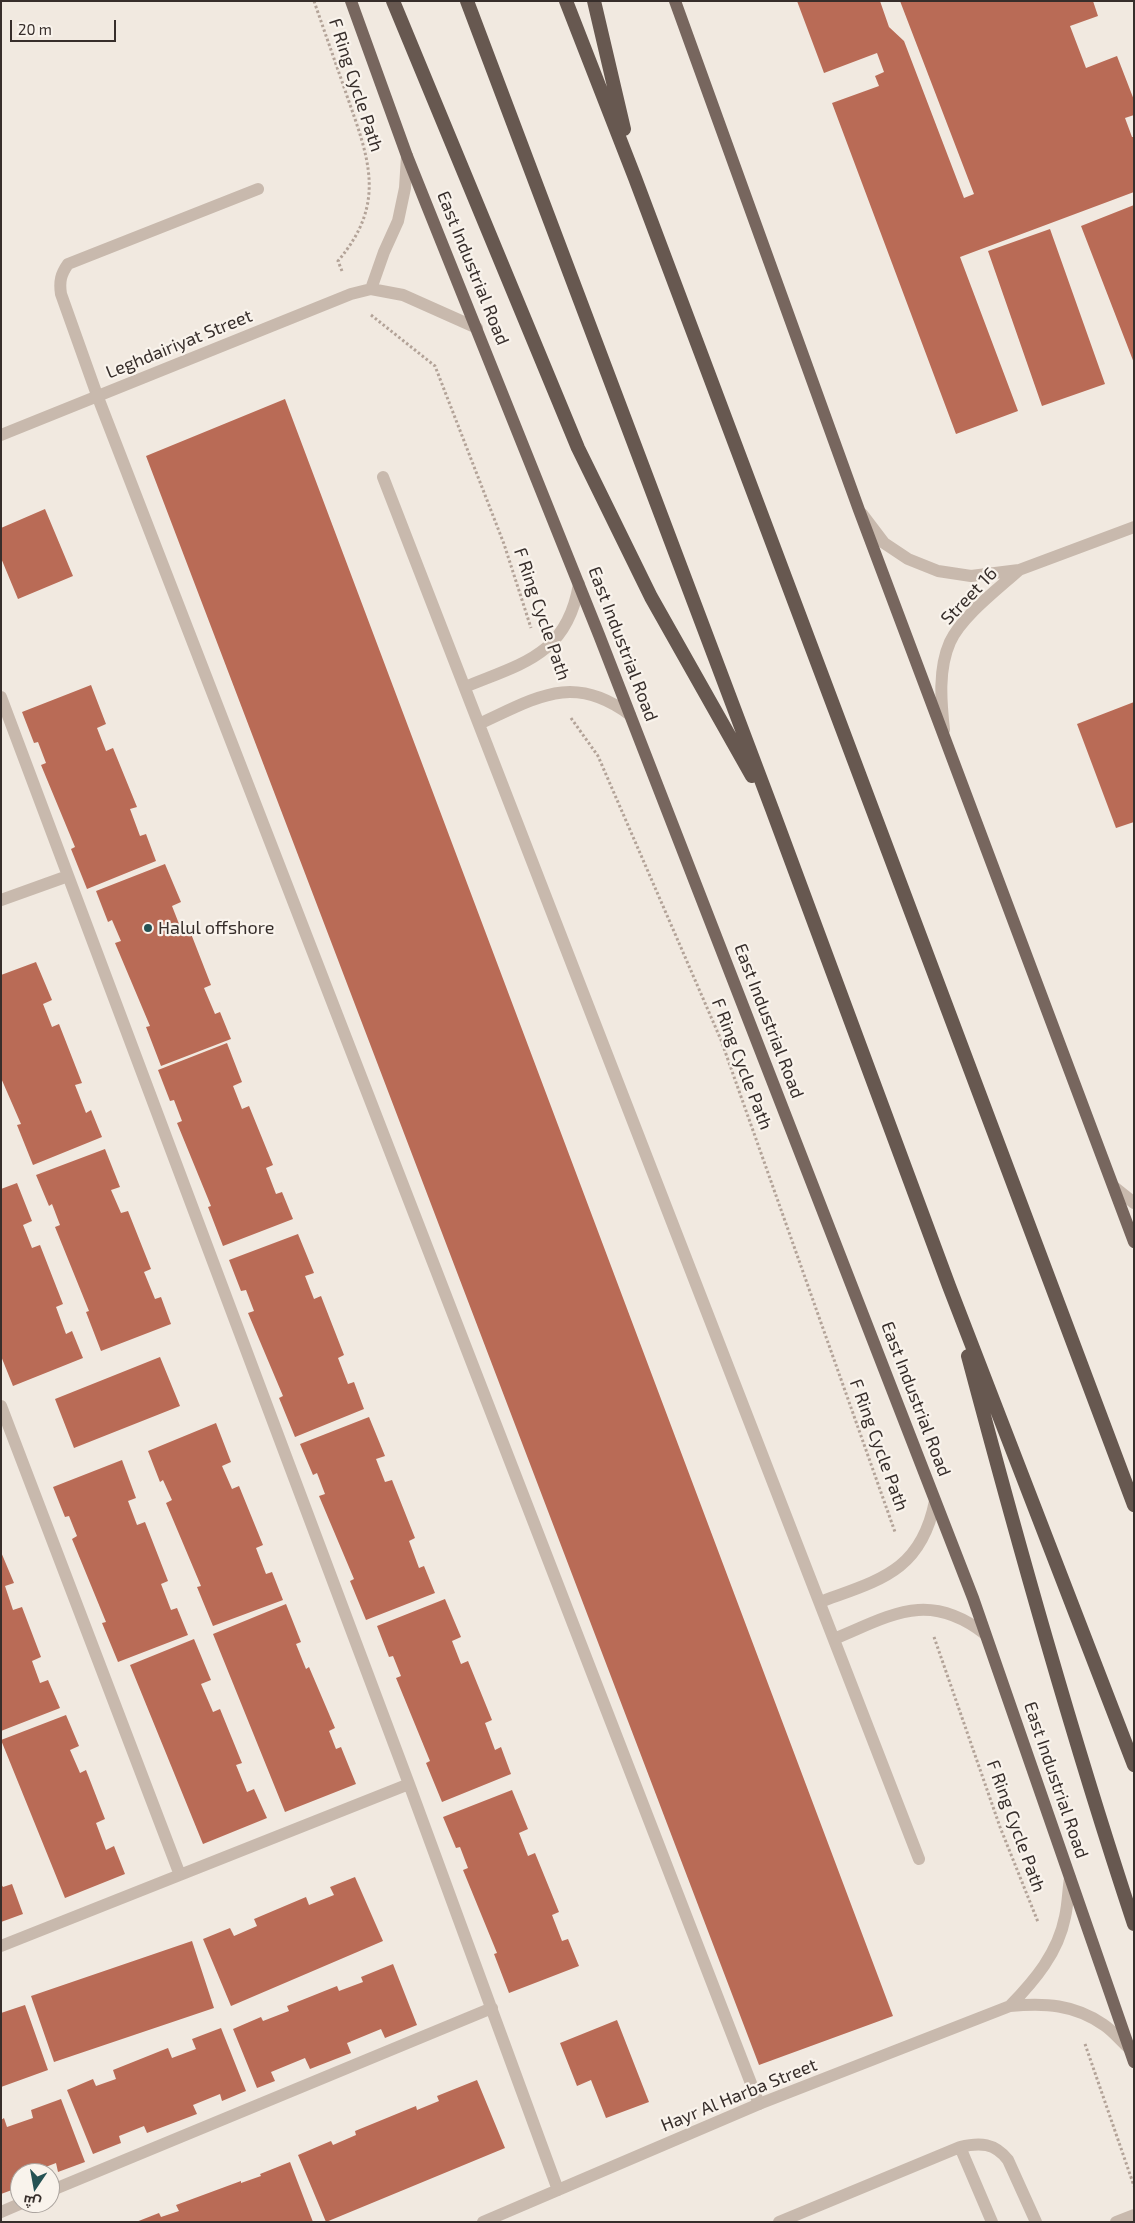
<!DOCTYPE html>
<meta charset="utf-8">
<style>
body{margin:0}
#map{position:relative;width:1135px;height:2223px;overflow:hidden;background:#f1e9e0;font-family:"Exo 2",Cairo,sans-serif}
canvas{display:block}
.frame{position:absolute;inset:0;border:2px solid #372e2b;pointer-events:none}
.north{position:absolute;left:10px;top:2163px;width:50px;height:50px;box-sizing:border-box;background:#f9f3ec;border:1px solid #aba49f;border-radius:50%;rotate:192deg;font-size:14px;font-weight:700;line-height:20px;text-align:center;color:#372e2b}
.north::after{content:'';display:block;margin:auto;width:18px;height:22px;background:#255254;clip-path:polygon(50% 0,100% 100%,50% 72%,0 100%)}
.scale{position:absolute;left:10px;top:20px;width:106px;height:22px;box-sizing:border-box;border:2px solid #372e2b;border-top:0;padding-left:6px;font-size:15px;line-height:18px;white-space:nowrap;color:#372e2b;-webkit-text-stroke:4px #f9f3ec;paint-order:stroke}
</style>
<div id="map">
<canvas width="1135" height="2223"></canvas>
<div class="frame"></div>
<div class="north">ش</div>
<div class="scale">20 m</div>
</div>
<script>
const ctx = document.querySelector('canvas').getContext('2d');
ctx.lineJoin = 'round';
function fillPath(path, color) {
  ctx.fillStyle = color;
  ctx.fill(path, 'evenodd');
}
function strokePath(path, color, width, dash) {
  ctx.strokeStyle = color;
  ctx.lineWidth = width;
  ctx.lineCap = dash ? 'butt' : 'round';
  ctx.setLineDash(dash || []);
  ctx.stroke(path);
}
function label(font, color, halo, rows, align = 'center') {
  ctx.font = font + ' "Exo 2",sans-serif';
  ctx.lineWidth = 4.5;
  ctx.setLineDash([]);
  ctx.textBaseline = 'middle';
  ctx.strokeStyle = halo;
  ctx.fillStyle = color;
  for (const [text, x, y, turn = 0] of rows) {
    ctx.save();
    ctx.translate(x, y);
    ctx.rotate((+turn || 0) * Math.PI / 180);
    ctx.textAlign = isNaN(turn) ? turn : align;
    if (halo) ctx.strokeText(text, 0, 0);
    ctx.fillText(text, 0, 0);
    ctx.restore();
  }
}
fillPath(new Path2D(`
 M797,1H880L889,27L904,41L964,198L974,194L900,1H1093L1098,16L1070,26L1086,68L1117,56L1134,100V115L1125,118L1132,137H1134V192L960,257L1018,411L956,434L832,103L879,86L875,76L884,72L877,53L824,73Z
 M1134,205V363L1081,226Z
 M1050,229L1105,384L1042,406L988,251Z
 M285,399L893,2016L759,2065L146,456Z
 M45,509L73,576L18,599L1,558V528Z
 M91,685L106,724L97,728L106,751L113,748L137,807L130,809L140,836L146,834L156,861L87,889L71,849L75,847L41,765L46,763L38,742L34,743L22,712Z
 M1134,702V822L1116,828L1077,724Z
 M165,864L181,902L172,906L181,929L188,926L211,985L204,988L215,1014L220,1012L231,1039L161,1066L146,1027L150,1026L115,943L121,941L112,920L108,922L96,891Z
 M36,962L52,1000L43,1004L52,1027L59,1024L82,1083L75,1085L86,1113L91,1110L102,1137L33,1165L17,1125L21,1124L1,1078V975Z
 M227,1043L242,1082L233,1086L242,1109L249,1106L273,1165L266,1168L276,1194L282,1192L293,1219L223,1246L208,1207L211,1206L177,1123L182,1121L174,1100L170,1101L158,1070Z
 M105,1149L120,1187L111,1190L121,1213L128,1211L151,1269L144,1272L155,1299L161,1297L171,1324L101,1351L86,1312L89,1311L55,1227L60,1225L52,1204L49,1206L36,1175Z
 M17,1183L32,1221L23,1225L32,1248L40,1245L63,1304L56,1307L66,1334L72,1331L83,1358L13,1386L1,1356V1189Z
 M298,1234L314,1273L305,1276L314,1299L321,1296L344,1355L338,1358L348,1384L354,1382L364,1409L295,1437L279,1398L283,1396L248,1313L254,1311L246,1290L241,1291L229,1260Z
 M160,1357L180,1406L74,1448L55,1399Z
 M369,1417L385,1456L376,1459L385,1482L392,1480L415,1538L409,1541L419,1568L424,1566L435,1593L366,1620L350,1581L354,1579L319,1496L325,1494L317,1473L313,1475L300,1444Z
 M216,1423L231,1462L222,1466L232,1489L239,1486L263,1545L256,1548L266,1574L272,1572L283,1600L213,1626L197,1587L201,1586L166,1503L172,1500L163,1480L160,1482L148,1451Z
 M122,1460L136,1498L128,1501L137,1525L145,1522L168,1581L161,1584L171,1610L177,1608L188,1635L118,1662L102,1623L106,1622L72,1539L77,1536L69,1516L65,1517L53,1487Z
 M1,1552L14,1583L5,1586L13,1610L22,1607L41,1657L32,1661L40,1683L48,1680L60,1708L1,1731Z
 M445,1599L461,1637L452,1641L461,1664L468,1661L492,1720L485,1723L495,1750L501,1747L511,1774L442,1802L426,1763L430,1761L396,1678L401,1676L393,1656L389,1657L377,1626Z
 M286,1604L301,1642L296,1644L306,1669L309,1667L335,1728L329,1731L336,1749L341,1747L356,1784L285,1812L213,1634Z
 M194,1639L211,1680L201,1684L213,1712L220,1709L242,1763L236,1765L247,1792L254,1789L267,1818L203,1844L130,1665Z
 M66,1715L79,1746L70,1750L80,1773L86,1770L105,1819L96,1823L106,1850L114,1846L125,1874L65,1898L1,1740Z
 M512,1790L528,1829L519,1833L528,1856L535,1853L559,1912L552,1915L562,1941L568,1939L579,1966L509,1993L494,1954L497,1953L463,1870L468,1868L460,1847L456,1848L443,1817Z
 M355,1877L383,1941L231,2006L203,1939L230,1928L234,1936L257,1926L254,1919L306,1897L309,1905L334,1895L330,1887Z
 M1,1884L3,1887L12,1884L23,1914L1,1922Z
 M192,1941L214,2008L54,2062L31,1996Z
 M393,1964L417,2025L385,2038L381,2029L347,2043L351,2053L310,2069L305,2058L271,2072L275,2081L257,2088L233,2029L261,2017L263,2021L289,2011L287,2006L337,1986L339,1991L363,1982L361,1977Z
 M25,2005L48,2070L1,2087V2013Z
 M617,2020L649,2102L606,2118L591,2080L577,2086L560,2043Z
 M221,2028L246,2091L222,2101L220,2094L193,2105L197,2114L147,2133L144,2126L119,2136L121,2143L93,2154L67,2090L93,2079L96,2086L116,2079L113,2070L168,2048L172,2058L196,2049L192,2039Z
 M477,2080L505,2148L326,2222L298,2155L331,2141L333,2145L356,2135L355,2131L416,2106L417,2110L439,2101L437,2096Z
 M61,2099L85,2162L58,2172L56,2163L30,2173H20V2187L1,2194V2120L4,2118L7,2127L33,2118L31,2110Z
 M290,2162L313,2222H136L159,2213L161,2217L179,2211L176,2205L241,2181V2183L261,2176L260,2174Z`), '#b96b56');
strokePath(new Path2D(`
 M314,1C325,33 336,64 347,96C369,159 387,203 338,261L342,271
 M371,315L435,366L504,544L531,628
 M571,718L598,756L721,1040L895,1532
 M934,1637L1000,1827L1038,1922
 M1085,2044L1134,2186`), '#b3a398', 3, [2.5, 2.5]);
strokePath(new Path2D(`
 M258,189L68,264C61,274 59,281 61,294L97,395L759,2104
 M383,477L919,1859
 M465,687C523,663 567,655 579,584
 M479,724C536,698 573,672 630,715
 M820,1602C879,1580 921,1572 935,1501
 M834,1639C892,1615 928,1590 985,1634
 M960,2147L992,2222
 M779,2222L960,2147C980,2142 995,2143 1008,2160L1036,2222
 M1116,2222L1134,2215`), '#c8b9ad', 12);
strokePath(new Path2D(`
 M371,289L384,252L398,221L405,188L407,156
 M1,435L351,294L371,289L403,295L477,328
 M862,514L884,543L908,559L938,571L971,576L1019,570L1134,527
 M1,697L409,1784L558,2190
 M944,730C941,702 938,669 950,642C962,616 998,589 1019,570
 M1,900L68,876
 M1114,1187L1134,1203
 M1,1406L180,1875
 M1,1946L409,1784
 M1010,2006C1035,1980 1058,1953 1065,1917C1068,1904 1068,1891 1070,1878
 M50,2191L492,2008
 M1,2212L22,2203
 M483,2222L759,2104L1010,2006C1045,2003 1074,2004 1104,2025C1113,2031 1121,2041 1130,2049`), '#c8b9ad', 12);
strokePath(new Path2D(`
 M351,1L407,156L599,635L973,1598L1134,2062
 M675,1L859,510L1134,1242`), '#77665e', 12);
strokePath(new Path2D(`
 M393,1L578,448L651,597L752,776
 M467,1L772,809L949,1286L1134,1765
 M566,1L635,178L1134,1505
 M594,1L624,129
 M968,1356C1019,1547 1072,1737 1134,1924`), '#675850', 14);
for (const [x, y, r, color] of [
 [148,928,5,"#255254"]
]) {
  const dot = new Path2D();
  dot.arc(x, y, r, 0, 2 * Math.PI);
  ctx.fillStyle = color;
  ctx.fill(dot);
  strokePath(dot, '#f9f3ec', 2);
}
label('18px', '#372e2b', '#f9f3ec', [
 ["F Ring Cycle Path",356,85,72],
 ["East Industrial Road",473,268,68],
 ["Leghdairiyat Street",179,344,-22],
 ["Street 16",969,596,-46],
 ["F Ring Cycle Path",542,614,71],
 ["East Industrial Road",623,644,69],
 ["East Industrial Road",769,1021,69],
 ["F Ring Cycle Path",742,1064,69],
 ["East Industrial Road",916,1399,69],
 ["F Ring Cycle Path",879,1445,70],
 ["East Industrial Road",1056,1780,71],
 ["F Ring Cycle Path",1016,1826,70],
 ["Hayr Al Harba Street",739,2095,-22]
]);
label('18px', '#372e2b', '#f9f3ec', [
 ["Halul offshore",158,928]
], 'left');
</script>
